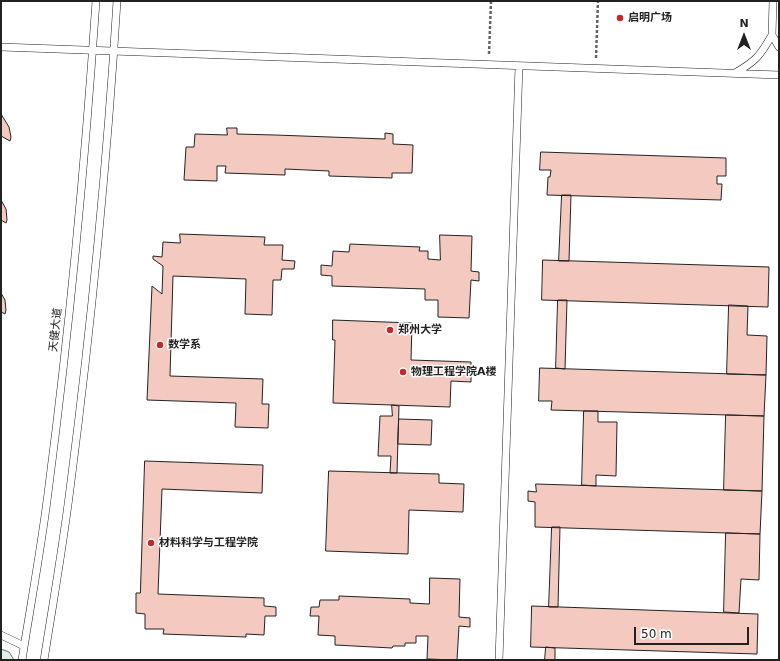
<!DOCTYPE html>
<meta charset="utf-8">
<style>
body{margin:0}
#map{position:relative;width:780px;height:661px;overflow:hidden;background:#fff;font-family:"DejaVu Sans",sans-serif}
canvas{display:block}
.frame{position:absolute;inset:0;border:2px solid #222;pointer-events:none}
.north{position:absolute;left:724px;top:16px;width:40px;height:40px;-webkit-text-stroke:3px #fff;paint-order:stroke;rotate:0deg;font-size:11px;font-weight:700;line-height:16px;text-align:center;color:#222}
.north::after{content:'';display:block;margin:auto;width:14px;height:18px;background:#222;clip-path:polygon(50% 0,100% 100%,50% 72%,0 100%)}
.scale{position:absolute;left:634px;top:627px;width:115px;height:18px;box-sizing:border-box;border:2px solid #222;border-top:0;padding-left:5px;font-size:12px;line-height:14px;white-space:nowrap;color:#222;-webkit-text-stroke:3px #fff;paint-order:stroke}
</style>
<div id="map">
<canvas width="780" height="661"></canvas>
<div class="frame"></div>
<div class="north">N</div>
<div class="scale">50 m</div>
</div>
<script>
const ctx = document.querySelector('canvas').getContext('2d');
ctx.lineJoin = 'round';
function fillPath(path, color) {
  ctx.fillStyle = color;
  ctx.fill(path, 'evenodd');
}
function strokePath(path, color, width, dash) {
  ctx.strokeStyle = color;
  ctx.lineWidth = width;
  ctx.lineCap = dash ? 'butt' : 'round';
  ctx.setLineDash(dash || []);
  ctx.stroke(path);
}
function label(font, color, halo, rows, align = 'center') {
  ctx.font = font + ' "DejaVu Sans","Noto Sans SC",sans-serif';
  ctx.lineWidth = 3;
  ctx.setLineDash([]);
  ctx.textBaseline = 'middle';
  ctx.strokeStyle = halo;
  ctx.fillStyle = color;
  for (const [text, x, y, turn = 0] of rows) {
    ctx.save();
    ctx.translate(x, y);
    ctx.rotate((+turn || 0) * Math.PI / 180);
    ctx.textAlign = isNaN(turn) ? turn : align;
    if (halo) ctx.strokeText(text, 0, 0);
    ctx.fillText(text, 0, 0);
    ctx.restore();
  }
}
const green = new Path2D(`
 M1,649L9,652L13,658V660H1Z`);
fillPath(green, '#e0efe3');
strokePath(green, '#6f6f6f', 1);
const building = new Path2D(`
 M1,114L9,127L11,137L10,141L1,136Z
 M227,128H237V134L275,135L385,139V133L393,134V144L413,145L412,173H392V178L329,176V171L285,169V175L225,173L226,166H217V181L184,180L186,147H194L195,134L227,135Z
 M541,152L726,158V176H717V184H722L721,200L547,195L548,177H550L551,170H540Z
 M562,195H571L569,261H559Z
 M1,200L6,209L7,220L6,223L1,220Z
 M180,234L265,237L264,245H283L282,260L295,261L294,269H282L281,280H273L272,315L245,314L246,279L173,276L170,376L263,379L262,404H269L268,428L235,427L236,403L147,400L152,286L162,294L163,266L153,259V256L162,257L163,242L180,243Z
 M440,235L472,236L471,271L479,272V281L471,280L469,318L438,317V300H425V289L332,286V276L321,275V265L332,266L333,251L349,252L350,244L420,247L419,251H428V259L440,260Z
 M543,260L769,267L768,307L542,300Z
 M1,293L5,300L6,310L5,314L1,312Z
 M558,300H567L565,369L556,368Z
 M729,305L748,306L747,335L767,336L766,375L727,374Z
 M333,320L412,323L411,360L471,362V382L451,381L450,407L333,403L335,340H333Z
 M540,368L766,375L764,416L551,410L552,401H539Z
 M392,405L399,406L397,473H390L391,456H378L380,416H392Z
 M584,411H598V422H617L616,476L596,475V486L582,485Z
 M726,415L764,416L762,491L724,490Z
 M399,419L432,420L431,445L398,444Z
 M145,461L263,465L262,493L162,489L158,594L264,598V606L276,607V616H265L264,635L246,634V637L163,634L164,629H145V614L136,613V593H140Z
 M329,471L439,474V483L464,484L463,512L409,510L408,554L326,551Z
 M536,484L762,491L760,534L535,527V502L528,501V491L536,492Z
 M552,527H560L558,607H549Z
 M726,533L760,534L759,580L741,579L739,613L724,612Z
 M430,578L460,579L459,617L470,618V627L459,626L457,660L427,659L428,636H416V643H405V646H393L392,648L335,645V636L318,635L319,616H310L311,607H319L320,600H339V596L410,599V603L429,604Z
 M532,606L758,614L757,654L531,647Z
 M546,647L555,648V660H545Z`);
fillPath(building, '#f3c9c0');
strokePath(building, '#222', 1);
const lane = new Path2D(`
 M773,1L772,35L779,47
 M1,47L779,75
 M735,73C756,61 760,56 772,35
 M1,635L24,646
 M22,660C31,602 42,544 49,485C70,324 85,163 96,1
 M44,660C53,603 63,546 70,489C91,327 107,164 117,1
 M499,660L519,66`);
strokePath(lane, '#222', 8);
strokePath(new Path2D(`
 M489,54L491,1
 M596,58L598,1`), '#646464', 2.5, [3, 2]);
strokePath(lane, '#fff', 7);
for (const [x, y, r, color] of [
 [620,18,4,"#c62828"],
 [390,330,4,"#c62828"],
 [160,345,4,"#c62828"],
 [403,372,4,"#c62828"],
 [151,543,4,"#c62828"]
]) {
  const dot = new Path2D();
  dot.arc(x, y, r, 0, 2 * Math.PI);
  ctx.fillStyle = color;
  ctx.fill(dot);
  strokePath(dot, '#fff', 1.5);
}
label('bold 11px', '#222', '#fff', [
 ["启明广场",628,18],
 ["郑州大学",398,330],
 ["数学系",168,345],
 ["物理工程学院A楼",411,372],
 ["材料科学与工程学院",159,543]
], 'left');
label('11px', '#222', '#fff', [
 ["天健大道",56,330,-84]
]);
</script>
